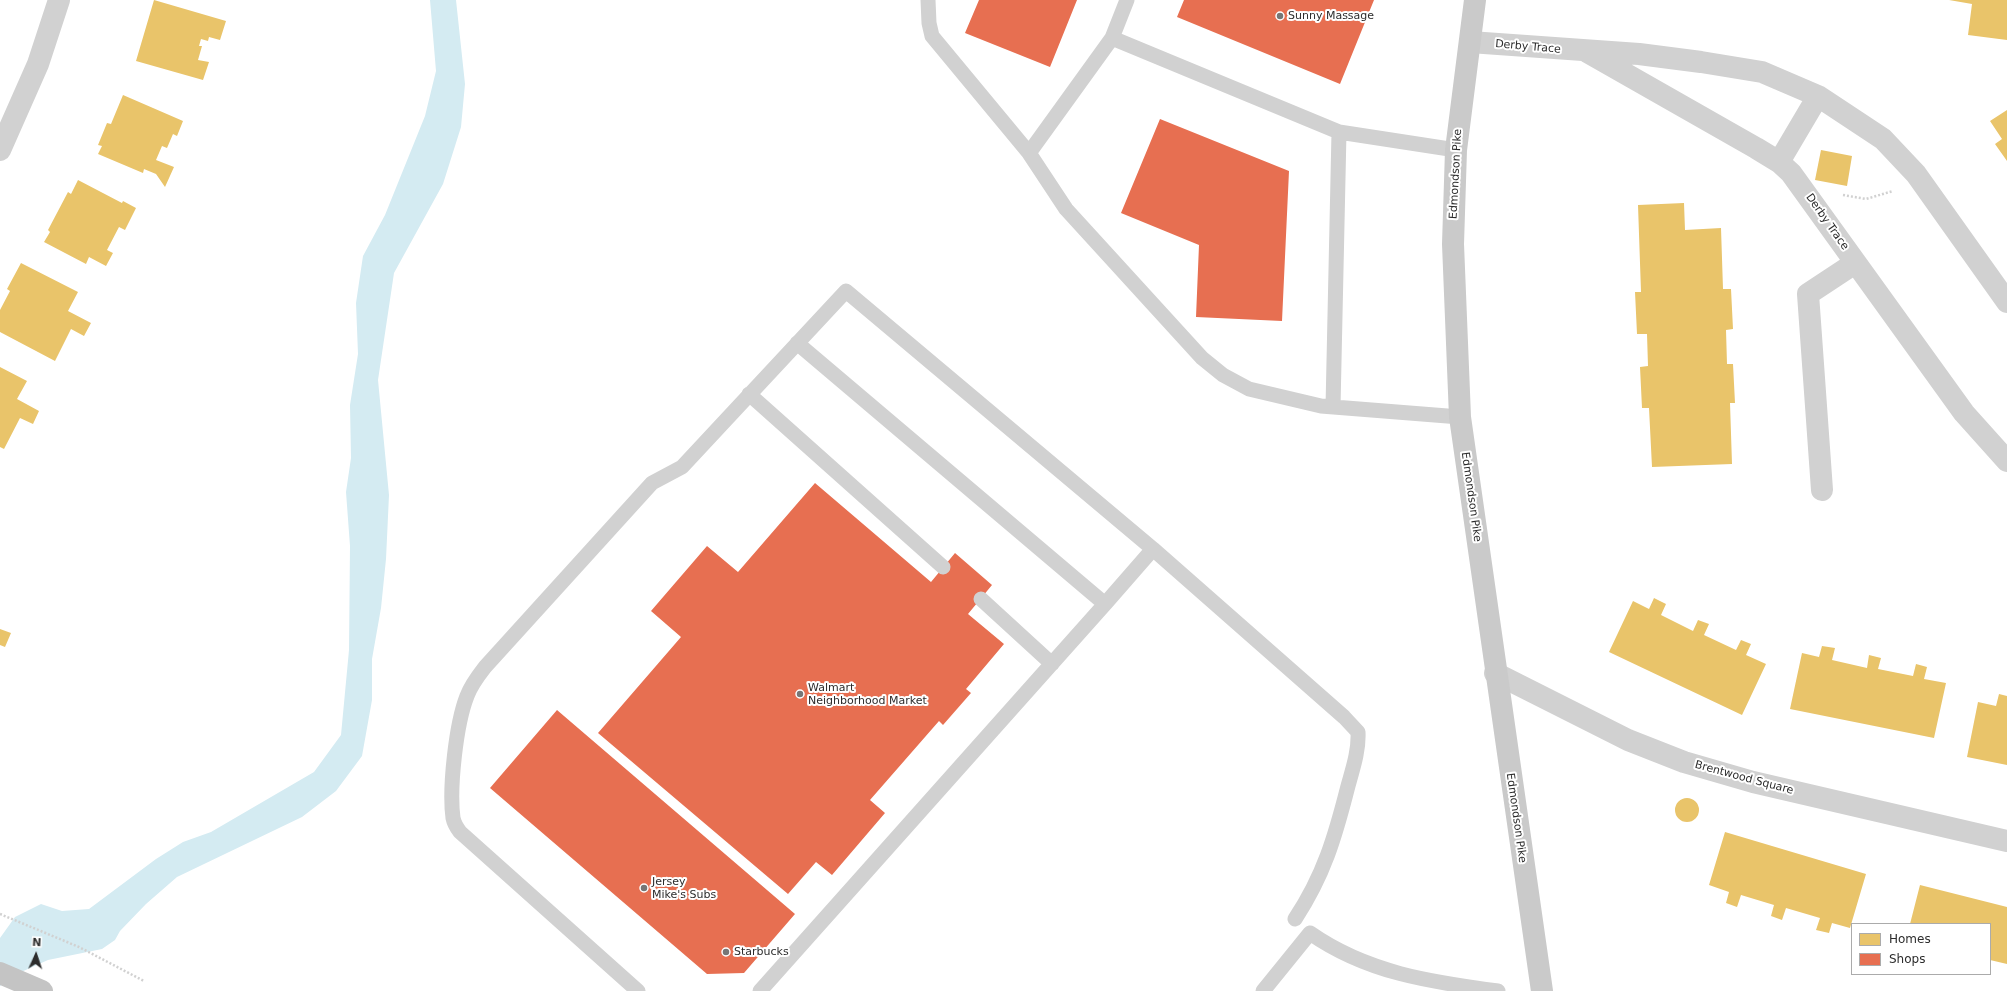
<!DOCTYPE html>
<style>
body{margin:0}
#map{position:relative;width:2007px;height:991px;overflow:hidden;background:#fff;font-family:"DejaVu Sans",sans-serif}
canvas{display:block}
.legend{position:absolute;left:1851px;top:923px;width:140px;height:52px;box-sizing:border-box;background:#fff;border:1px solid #ababab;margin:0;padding:5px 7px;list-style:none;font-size:12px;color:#2c2c2c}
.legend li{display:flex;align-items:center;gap:8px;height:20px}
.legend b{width:20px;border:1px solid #ababab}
.north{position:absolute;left:16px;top:935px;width:40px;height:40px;-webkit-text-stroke:3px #fff;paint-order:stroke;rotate:3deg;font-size:11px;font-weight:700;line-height:16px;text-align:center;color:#2c2c2c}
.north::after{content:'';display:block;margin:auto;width:14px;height:18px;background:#2c2c2c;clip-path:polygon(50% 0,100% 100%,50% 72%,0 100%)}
</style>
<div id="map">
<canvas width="2007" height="991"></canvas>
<ul class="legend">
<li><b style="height:11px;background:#e9c46a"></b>Homes</li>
<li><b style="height:11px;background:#e76f51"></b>Shops</li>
</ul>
<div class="north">N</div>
</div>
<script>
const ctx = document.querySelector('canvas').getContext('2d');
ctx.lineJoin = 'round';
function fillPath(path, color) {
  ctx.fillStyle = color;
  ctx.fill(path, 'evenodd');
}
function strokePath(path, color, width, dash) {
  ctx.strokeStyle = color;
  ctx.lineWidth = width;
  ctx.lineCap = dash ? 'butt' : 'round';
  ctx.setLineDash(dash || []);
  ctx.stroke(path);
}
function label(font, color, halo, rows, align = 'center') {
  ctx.font = font + ' "DejaVu Sans",sans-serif';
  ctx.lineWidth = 4;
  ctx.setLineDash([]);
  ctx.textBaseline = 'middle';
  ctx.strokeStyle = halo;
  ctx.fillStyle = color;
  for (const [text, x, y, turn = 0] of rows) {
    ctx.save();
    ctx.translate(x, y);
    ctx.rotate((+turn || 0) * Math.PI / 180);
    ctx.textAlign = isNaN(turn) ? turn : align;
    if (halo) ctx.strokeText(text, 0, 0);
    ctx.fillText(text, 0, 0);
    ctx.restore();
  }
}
fillPath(new Path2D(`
 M430,0H456L465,84L461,127L443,184L394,273L378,380L389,495L386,559L381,608L372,659V700L362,756L336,791L302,817L177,877L146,904L120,931L115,940L102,949L48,960L19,973L0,986V938L15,917L41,904L62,911L89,909L156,859L183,842L211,832L314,772L341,735L349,650L350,546L346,492L351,458L350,405L358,354L356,303L363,256L385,215L425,116L436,71Z`), '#d4ebf2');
fillPath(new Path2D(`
 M154,0L226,21L220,40L209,37L208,41L201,39L199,46H202L198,60L209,62L203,80L136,61Z
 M1949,0H2007V40L1968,35L1972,4Z
 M123,95L183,121L177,136L173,134L167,148L162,146L156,160L174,167L165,187L156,174L144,169L143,173L98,154L102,146L98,145L107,123L111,124Z
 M2007,110V161L1995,144L2002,139L1990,121Z
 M1821,150L1852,156L1847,186L1815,180Z
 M78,180L122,203L123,201L136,208L125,230L119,227L107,250L113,253L106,266L89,257L86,264L44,242L50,232L48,230L68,192L71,194Z
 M1684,203L1685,230L1721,228L1723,289H1731L1733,329L1726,330L1727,364H1733L1735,403H1730L1732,464L1652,467L1649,408H1642L1640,367L1648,366L1647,334H1637L1635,292H1641L1638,205Z
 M21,263L78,292L68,311L91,323L84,336L71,329L55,361L0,332V310L10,291L7,289Z
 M0,367L27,381L17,399L39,411L33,424L20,418L4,449L0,447Z
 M1654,598L1666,604L1661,615L1693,631L1698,620L1709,624L1704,635L1736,650L1741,640L1751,644L1746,655L1766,664L1742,715L1609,652L1633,601L1649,609Z
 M0,629L11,633L5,647L0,645Z
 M1822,646L1835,648L1832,660L1867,668L1869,655L1881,658L1878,669L1913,676L1916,664L1927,667L1924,679L1946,683L1934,738L1790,709L1802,653L1819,657Z
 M1999,694L2007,696V765L1967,757L1978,702L1996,706Z
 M1675 810a12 12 0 1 1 24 0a12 12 0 1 1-24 0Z
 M1725,832L1866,874L1850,928L1832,923L1829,933L1816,930L1820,918L1786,908L1782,920L1771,916L1774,905L1741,895L1737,907L1726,903L1729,892L1709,885Z
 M1920,885L2007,907V964L1990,960V924H1910Z`), '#e9c46a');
fillPath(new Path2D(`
 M979,0H1077L1050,67L965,33Z
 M1184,0H1374L1340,84L1177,17Z
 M1160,119L1289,171L1282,321L1196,317L1199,245L1121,213Z
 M815,483L931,582L955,553L992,585L968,614L1004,644L966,689L971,693L943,725L939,721L870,800L885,813L832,875L816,862L788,894L598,733L681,637L651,611L707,546L738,572Z
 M557,710L795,914L744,973L707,974L490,788Z`), '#e76f51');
strokePath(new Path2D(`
 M1843,195L1866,199L1893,191
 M0,914L79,947L144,981`), '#d1d1d1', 2.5, [2, 2]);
strokePath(new Path2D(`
 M928,0L929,23L932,36L1029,153L1066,209L1202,358L1223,375L1249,389L1321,406L1460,417
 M1112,38L1339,132L1456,150
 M1029,153L1112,38L1127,0
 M797,343L1105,604L1153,549
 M749,394L943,567
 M1333,407L1339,132
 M981,599L1052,664
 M638,991L460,832C457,828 454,823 453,818C449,788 456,724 467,696C471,685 478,676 485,667L652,483L682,467L846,291L1153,549L1344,717L1358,732C1359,750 1353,768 1348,786C1335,837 1324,875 1295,919
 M760,991L1105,604
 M1263,991L1310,933C1367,973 1431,982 1498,991`), '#d1d1d1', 15);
strokePath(new Path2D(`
 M1470,42L1639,54L1701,62L1762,72L1818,96L1883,139L1916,174L2007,302
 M1589,53L1756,148L1779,162L1791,173L1964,413L2007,461
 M0,150L38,64L59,0
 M1779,162L1818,96
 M1822,490L1808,294L1855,263
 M1495,673L1628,740L1684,762L1753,782L2007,841`), '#d1d1d1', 22);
strokePath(new Path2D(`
 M1475,0L1456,150L1453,244L1460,417L1542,991`), '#cacaca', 22);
strokePath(new Path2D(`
 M0,973L42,991`), '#c4c4c4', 22);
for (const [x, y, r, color] of [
 [1280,16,4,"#767676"],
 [800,694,4,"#767676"],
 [644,888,4,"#767676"],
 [726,952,4,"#767676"]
]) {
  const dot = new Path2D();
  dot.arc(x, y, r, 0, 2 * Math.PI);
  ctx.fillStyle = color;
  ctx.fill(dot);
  strokePath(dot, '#fff', 1.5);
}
label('11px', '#2c2c2c', '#fff', [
 ["Sunny Massage",1288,16],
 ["Walmart",808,688],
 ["Neighborhood Market",808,701],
 ["Jersey",652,882],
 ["Mike's Subs",652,895],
 ["Starbucks",734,952]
], 'left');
label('11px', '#2c2c2c', '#fff', [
 ["Derby Trace",1528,47,5],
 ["Edmondson Pike",1456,174,-87],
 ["Derby Trace",1827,222,55],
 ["Edmondson Pike",1471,497,82],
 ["Brentwood Square",1744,778,15],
 ["Edmondson Pike",1516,818,82]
]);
</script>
